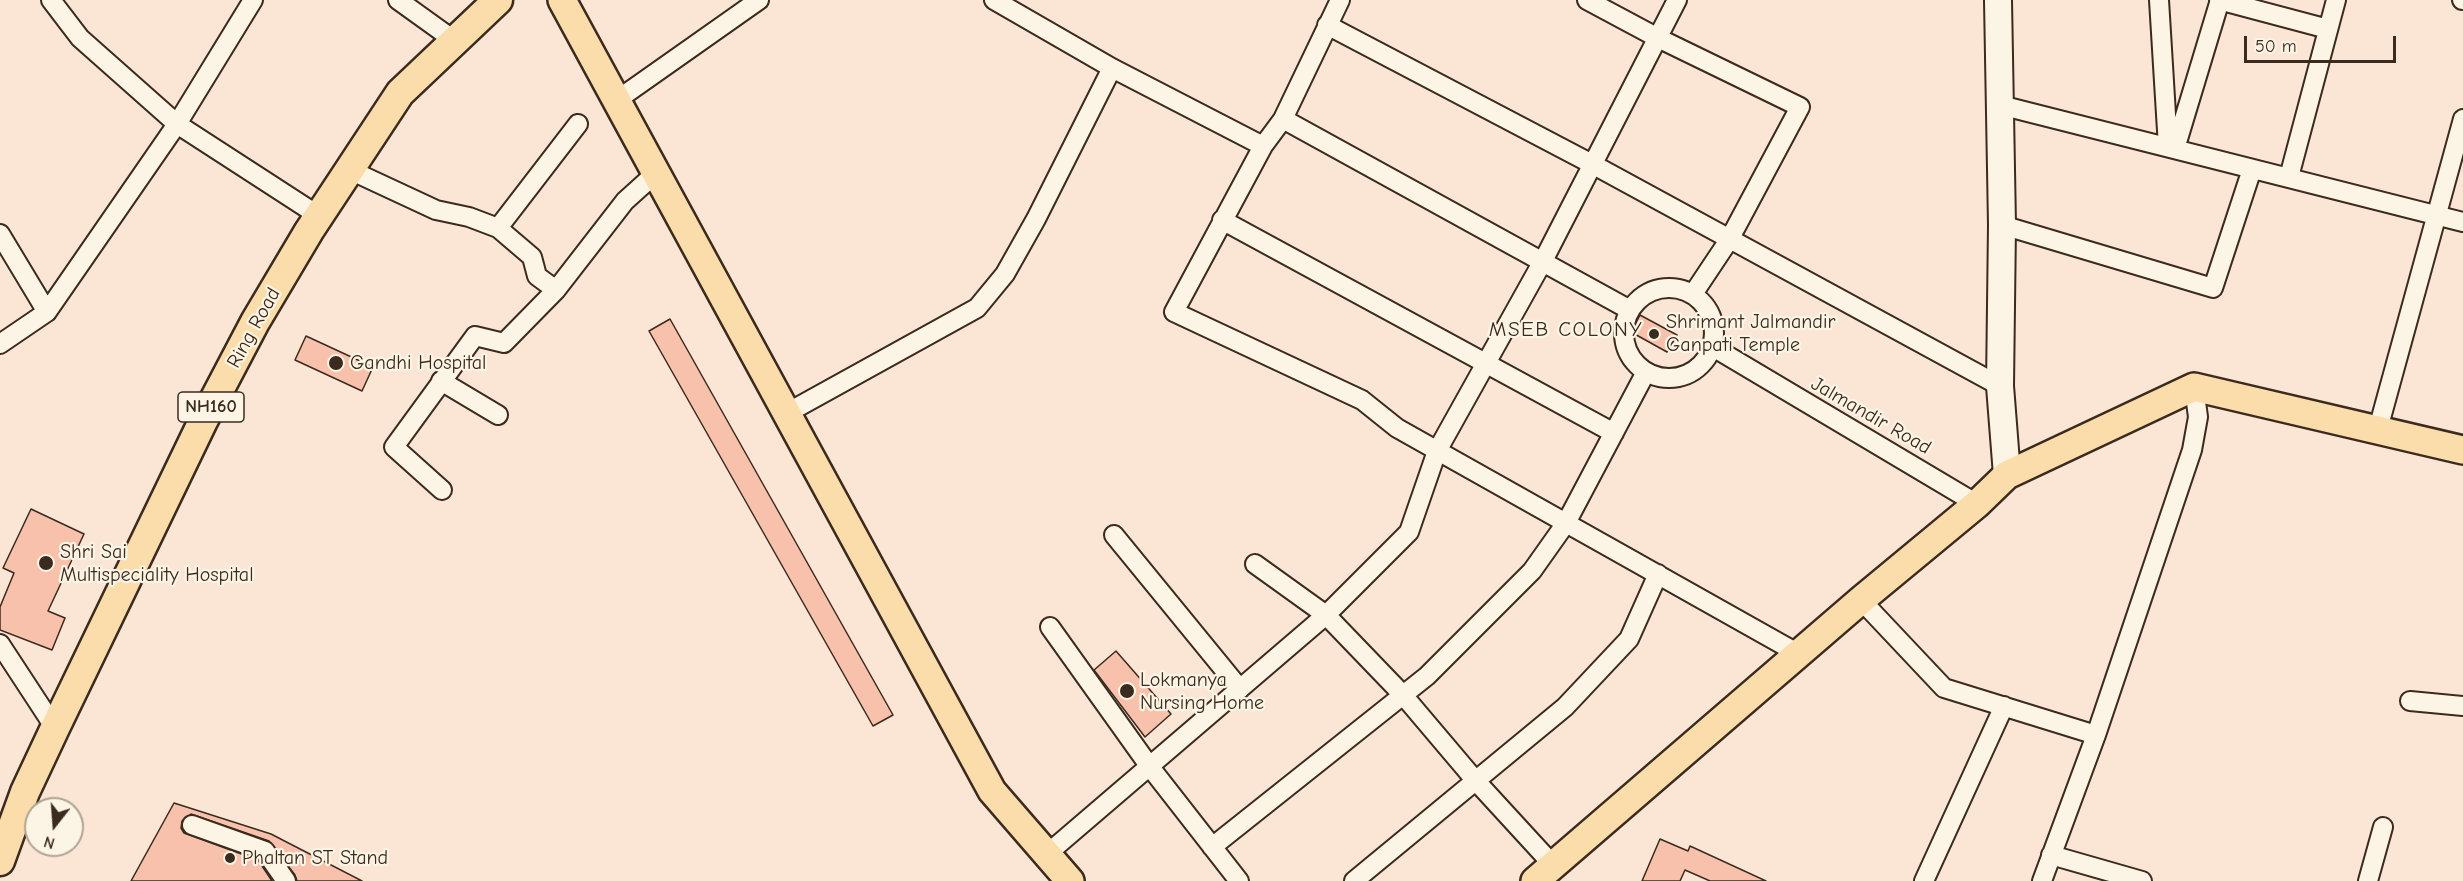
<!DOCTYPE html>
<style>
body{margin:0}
#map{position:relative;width:2463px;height:881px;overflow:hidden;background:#fbe5d4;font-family:"Comic Neue",sans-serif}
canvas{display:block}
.north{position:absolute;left:24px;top:797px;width:60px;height:60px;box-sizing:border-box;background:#fcf5e5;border:2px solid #afa495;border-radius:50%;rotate:197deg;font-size:16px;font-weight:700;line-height:24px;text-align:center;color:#3b2a1e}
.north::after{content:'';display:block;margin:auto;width:21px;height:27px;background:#3b2a1e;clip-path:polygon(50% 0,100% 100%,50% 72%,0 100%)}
.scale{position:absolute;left:2244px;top:36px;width:152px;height:27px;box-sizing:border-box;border:3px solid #3b2a1e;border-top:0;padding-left:8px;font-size:18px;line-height:21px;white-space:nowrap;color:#3b2a1e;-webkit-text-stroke:4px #fcf5e5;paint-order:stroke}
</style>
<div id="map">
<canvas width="2463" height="881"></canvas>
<div class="north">N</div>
<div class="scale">50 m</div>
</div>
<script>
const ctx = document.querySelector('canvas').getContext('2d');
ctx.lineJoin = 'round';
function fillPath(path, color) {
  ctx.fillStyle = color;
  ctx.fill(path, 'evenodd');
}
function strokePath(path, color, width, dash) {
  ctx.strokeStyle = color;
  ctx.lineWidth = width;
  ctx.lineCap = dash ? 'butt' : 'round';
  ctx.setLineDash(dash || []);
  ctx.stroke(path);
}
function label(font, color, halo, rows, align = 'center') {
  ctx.font = font + ' "Comic Neue",sans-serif';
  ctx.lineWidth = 4.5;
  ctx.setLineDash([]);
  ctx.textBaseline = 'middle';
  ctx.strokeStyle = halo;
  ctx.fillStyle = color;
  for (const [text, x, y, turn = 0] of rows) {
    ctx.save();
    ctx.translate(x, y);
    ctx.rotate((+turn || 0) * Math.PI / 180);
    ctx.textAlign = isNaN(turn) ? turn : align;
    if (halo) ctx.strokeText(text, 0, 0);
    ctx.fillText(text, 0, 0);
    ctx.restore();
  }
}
const building = new Path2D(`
 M1640,315L1677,335L1667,352L1631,332Z
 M670,319L893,715L873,726L649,331Z
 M306,336L373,367L362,391L295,360Z
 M31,509L84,534L48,611L65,618L52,650L0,630V607L14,573L3,568Z
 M1116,651L1171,714L1145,737L1094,670Z
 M174,803L271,834L362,881H297L295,875L269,841L191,814L182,821L181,828L184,833L258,860L272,881H131Z
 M1660,839L1688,851L1690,846L1766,881H1710L1685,870L1680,881H1642Z`);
fillPath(building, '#f8c1ac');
strokePath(building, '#3b2a1e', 1.5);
const minor = new Path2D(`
 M51,0L80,38L177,124L319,216
 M398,0L455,41
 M994,0L1112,68L1263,146
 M1340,0L1283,119L1263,146L1174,312L1362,400L1397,428L1799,654
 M1587,0L1658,38L1800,107L1729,240L1693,294
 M2159,0L2168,147
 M2219,0L2328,29
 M2462,0H2463
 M1327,25L1592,164L2000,386
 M617,100L759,0
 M2000,105L2463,222
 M1283,119L1630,310
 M2175,149L2220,0
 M350,170L436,210L469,217L498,228L532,257L537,276L556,290
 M2289,177L2336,0
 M1222,220L1614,433
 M2002,225L2213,288L2252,169
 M498,228L578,124
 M0,234L47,312
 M1624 333a45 45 0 1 1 90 0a45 45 0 1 1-90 0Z
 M0,344L47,312L177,124L253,0
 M1713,347L1977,504
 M441,381L498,415
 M787,413L977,308L1005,274L1036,219L1112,68
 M2378,429L2463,119
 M442,490L394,447L475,336L504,343L556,290L625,201L656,173
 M1114,535L1240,689
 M1255,564L1326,615L1403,695L1475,780L1553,865
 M1861,600L1944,688L2096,735
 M1050,627L1150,767L1239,881
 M0,644L55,728
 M2410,701L2463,706
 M192,825L265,851L286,881
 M1212,847L1427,676L1532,571L1566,523L1646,372
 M1047,854L1326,615L1409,532L1437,451L1543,261L1677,0
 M2051,855L2142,881
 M1354,881L1565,707L1629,639L1658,574
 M1924,881L2004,706
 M2042,881L2096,735L2192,450L2198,417L2194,387
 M2368,881L2383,827`);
const secondary = new Path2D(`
 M1998,0L2002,225L2000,386L2007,475`);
const primary = new Path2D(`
 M562,0L992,791L1070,881
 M1535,881L1861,600L1977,504L2007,475L2194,387L2463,450`);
const trunk = new Path2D(`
 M0,861L25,792L55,728L203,421L255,322L309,231L400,93L498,0`);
strokePath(minor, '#3b2a1e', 22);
strokePath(secondary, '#3b2a1e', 30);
strokePath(primary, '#3b2a1e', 32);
strokePath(trunk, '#3b2a1e', 33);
strokePath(minor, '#fcf5e5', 18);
strokePath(secondary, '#fcf5e5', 26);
strokePath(primary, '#faddab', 27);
strokePath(trunk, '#faddab', 28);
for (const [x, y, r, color] of [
 [1654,334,6,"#3b2a1e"],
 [336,363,8,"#3b2a1e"],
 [46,563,8,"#3b2a1e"],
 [1127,691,8,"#3b2a1e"],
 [230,858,6,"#3b2a1e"]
]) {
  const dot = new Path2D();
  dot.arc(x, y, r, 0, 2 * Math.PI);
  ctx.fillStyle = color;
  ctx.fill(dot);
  strokePath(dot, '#fcf5e5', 2);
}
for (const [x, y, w] of [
 [211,407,66]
]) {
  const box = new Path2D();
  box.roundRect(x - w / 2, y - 15, w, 30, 4.5);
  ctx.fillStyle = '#fcf5e5';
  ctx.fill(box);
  strokePath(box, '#3b2a1e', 1.5);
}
label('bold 18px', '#3b2a1e', null, [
 ["NH160",211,407]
]);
label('20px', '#3b2a1e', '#fcf5e5', [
 ["Shrimant Jalmandir",1666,322],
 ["Ganpati Temple",1666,345],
 ["Gandhi Hospital",350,363],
 ["Shri Sai",60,552],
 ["Multispeciality Hospital",60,575],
 ["Lokmanya",1140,680],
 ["Nursing Home",1140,703],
 ["Phaltan ST Stand",242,858]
], 'left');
label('20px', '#3b2a1e', '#fcf5e5', [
 ["Ring Road",254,328,-61],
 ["Jalmandir Road",1871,416,30]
]);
ctx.letterSpacing = '1.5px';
label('21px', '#3b2a1e', '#fcf5e5', [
 ["MSEB COLONY",1566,330]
]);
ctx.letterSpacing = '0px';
</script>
